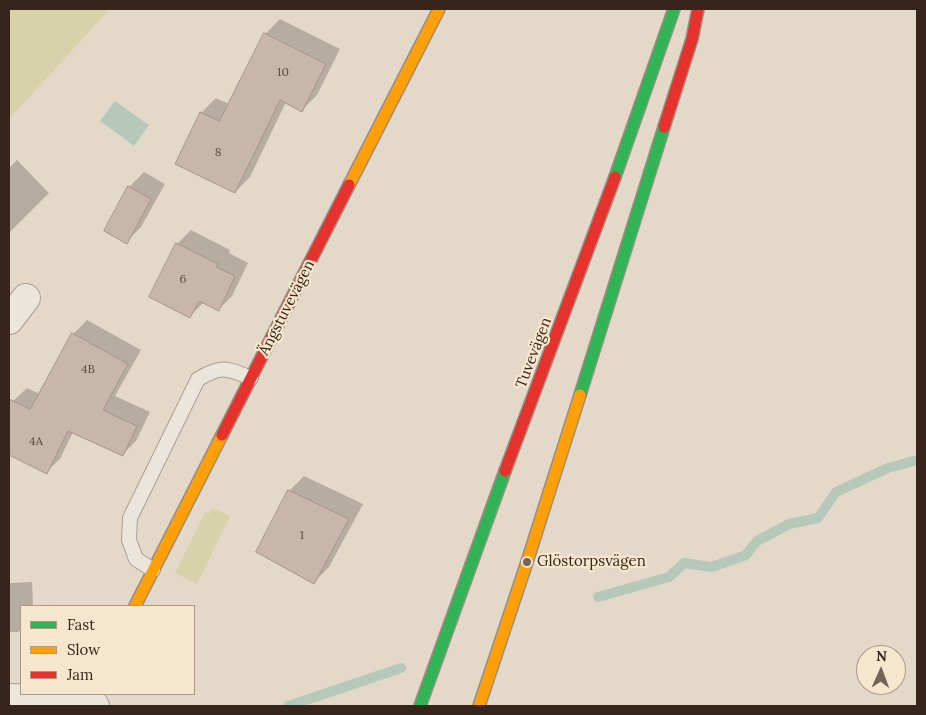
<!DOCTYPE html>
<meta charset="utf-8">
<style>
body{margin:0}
#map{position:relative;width:926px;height:715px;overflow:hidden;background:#e4d9c9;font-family:Lora,serif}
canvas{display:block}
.frame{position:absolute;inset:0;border:10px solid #37251b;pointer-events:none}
.legend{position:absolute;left:20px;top:605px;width:175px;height:90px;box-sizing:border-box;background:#f7e6ce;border:1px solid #aa9986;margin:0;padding:6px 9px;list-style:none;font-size:15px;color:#37251b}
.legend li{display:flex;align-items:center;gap:10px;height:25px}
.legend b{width:25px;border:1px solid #aa9986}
.north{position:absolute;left:856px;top:645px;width:50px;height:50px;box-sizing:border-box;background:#f7e6ce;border:1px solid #aa9986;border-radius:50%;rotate:2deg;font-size:14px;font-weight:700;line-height:20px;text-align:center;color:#37251b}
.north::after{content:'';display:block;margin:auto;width:18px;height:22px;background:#746458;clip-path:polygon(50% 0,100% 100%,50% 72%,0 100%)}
</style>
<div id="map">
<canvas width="926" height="715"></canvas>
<div class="frame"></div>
<ul class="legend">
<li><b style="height:6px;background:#30b455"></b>Fast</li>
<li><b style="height:6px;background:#ff9f0a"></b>Slow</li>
<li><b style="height:6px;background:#e5322d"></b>Jam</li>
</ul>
<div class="north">N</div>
</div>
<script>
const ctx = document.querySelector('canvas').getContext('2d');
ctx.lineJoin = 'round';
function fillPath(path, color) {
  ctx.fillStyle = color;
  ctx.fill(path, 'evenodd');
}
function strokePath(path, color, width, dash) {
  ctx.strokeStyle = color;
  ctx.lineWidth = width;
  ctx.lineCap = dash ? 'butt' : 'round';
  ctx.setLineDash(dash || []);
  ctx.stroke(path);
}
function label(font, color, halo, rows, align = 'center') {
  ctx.font = font + ' Lora,serif';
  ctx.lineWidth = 4.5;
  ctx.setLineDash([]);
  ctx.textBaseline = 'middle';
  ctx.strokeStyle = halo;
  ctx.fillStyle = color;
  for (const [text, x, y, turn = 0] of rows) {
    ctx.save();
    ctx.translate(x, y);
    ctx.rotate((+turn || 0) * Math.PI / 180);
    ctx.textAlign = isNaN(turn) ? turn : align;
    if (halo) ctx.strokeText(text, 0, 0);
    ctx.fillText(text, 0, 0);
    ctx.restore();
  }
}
fillPath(new Path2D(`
 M9,9H110L9,119Z
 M212,508L230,516L197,584L175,573L205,512L209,514Z`), '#d8d2ab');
fillPath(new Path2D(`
 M115,101L149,125L134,146L100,121Z`), '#b6c8ba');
fillPath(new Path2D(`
 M280,19L340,49L317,95L302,110L286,102L250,177L235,192L201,113L216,98L229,104L265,34Z
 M17,160L49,193L9,233V168Z
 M144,172L165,184L141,227L126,242L129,187Z
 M191,230L230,250L229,253L248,263L232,296L219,309L204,302L190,316L177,244Z
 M87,320L141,350L115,396L150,412L136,441L122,455L73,432L60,459L46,472L9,454V410L13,401L27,388L40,394L73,334Z
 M304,476L363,504L329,567L314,582L289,491Z
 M9,565L10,583L32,582L33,606H21V629L18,632H9Z`), '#0003');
strokePath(new Path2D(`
 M598,597L669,577L684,563L712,567L746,555L757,541L789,524L818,518L836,492L888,468L917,460
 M288,706L401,668`), '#b6c8ba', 10);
const building = new Path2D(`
 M264,33L326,64L302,112L280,100L235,193L175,164L200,112L219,121Z
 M128,186L151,199L127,244L104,231Z
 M176,243L218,264L216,267L235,276L219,311L199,301L190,318L149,297Z
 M72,333L128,364L103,410L137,426L123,456L68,431L47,474L9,455V399L30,409Z
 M288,490L349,519L314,584L256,552Z`);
fillPath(building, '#c8b6aa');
strokePath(building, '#a49489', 1);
const lane = new Path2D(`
 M153,570L136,559L129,540L130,518L198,379C222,365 226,368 251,378`);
const street = new Path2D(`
 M9,320L26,298
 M9,698L67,699L95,706`);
const fast = new Path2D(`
 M615,177L674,9
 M580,395L664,127
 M420,706L505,471`);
const slow = new Path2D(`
 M349,185L439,9
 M135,606L222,435
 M479,706L527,562L580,395`);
const jam = new Path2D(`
 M664,127L692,39L698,9
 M222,435L349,185
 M505,471L615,177`);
strokePath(lane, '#a99e93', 16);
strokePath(street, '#a99e93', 30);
strokePath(fast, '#988e83', 14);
strokePath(slow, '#988e83', 14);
strokePath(jam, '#988e83', 14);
strokePath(lane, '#ece5db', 14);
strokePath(street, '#ece5db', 28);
strokePath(fast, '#30b455', 11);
strokePath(slow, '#ff9f0a', 11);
strokePath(jam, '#e5322d', 11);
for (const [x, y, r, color] of [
 [527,562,5,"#746458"]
]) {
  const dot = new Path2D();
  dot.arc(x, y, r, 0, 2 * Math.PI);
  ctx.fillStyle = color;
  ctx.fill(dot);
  strokePath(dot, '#f7e6ce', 2);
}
label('12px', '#5b493f', null, [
 ["10",283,73],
 ["8",218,153],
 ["6",183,280],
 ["4B",88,370],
 ["4A",36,442],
 ["1",302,536]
]);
label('15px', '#37251b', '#f7e6ce', [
 ["Ängstuvevägen",287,308,-63],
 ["Tuvevägen",534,353,-69]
]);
label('15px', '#37251b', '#f7e6ce', [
 ["Glöstorpsvägen",537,562]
], 'left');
</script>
